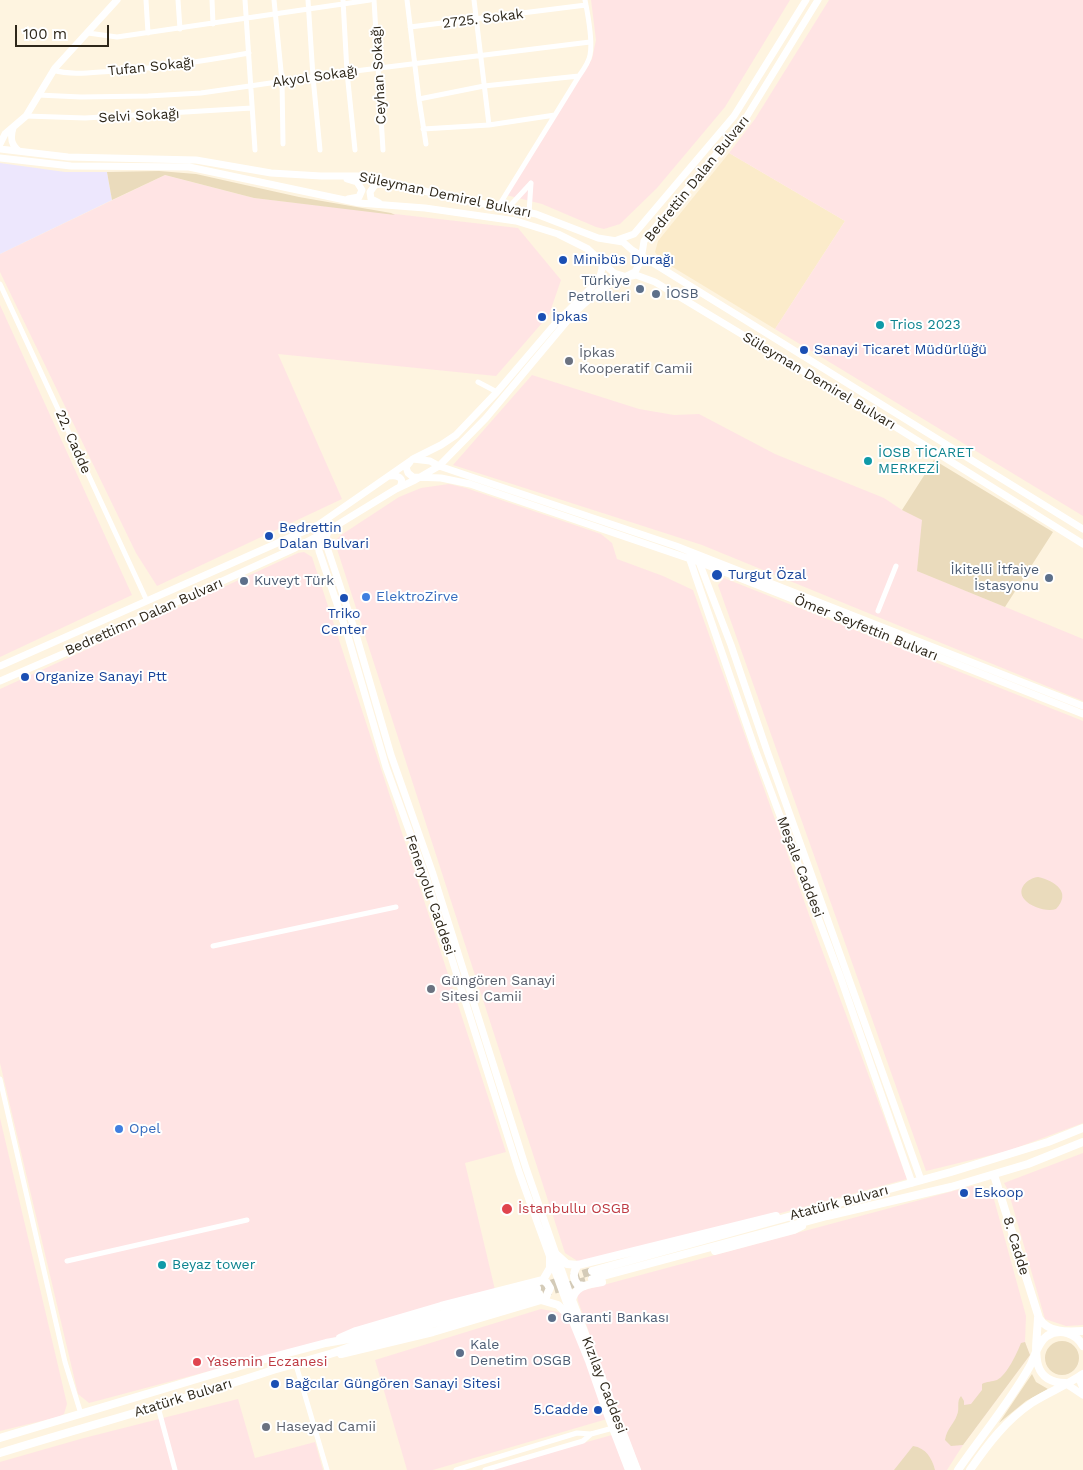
<!DOCTYPE html>
<meta charset="utf-8">
<style>
body{margin:0}
#map{position:relative;width:1083px;height:1470px;overflow:hidden;background:#fef4e0;font-family:"Work Sans",sans-serif}
canvas{display:block}
.scale{position:absolute;left:15px;top:25px;width:94px;height:22px;box-sizing:border-box;border:2px solid #2e271a;border-top:0;padding-left:6px;font-size:15px;line-height:18px;white-space:nowrap;color:#2e271a;-webkit-text-stroke:4px #fff;paint-order:stroke}
</style>
<div id="map">
<canvas width="1083" height="1470"></canvas>
<div class="scale">100 m</div>
</div>
<script>
const ctx = document.querySelector('canvas').getContext('2d');
ctx.lineJoin = 'round';
function fillPath(path, color) {
  ctx.fillStyle = color;
  ctx.fill(path, 'evenodd');
}
function strokePath(path, color, width, dash) {
  ctx.strokeStyle = color;
  ctx.lineWidth = width;
  ctx.lineCap = dash ? 'butt' : 'round';
  ctx.setLineDash(dash || []);
  ctx.stroke(path);
}
function label(font, color, halo, rows, align = 'center') {
  ctx.font = font + ' "Work Sans",sans-serif';
  ctx.lineWidth = 4;
  ctx.setLineDash([]);
  ctx.textBaseline = 'middle';
  ctx.strokeStyle = halo;
  ctx.fillStyle = color;
  for (const [text, x, y, turn = 0] of rows) {
    ctx.save();
    ctx.translate(x, y);
    ctx.rotate((+turn || 0) * Math.PI / 180);
    ctx.textAlign = isNaN(turn) ? turn : align;
    if (halo) ctx.strokeText(text, 0, 0);
    ctx.fillText(text, 0, 0);
    ctx.restore();
  }
}
fillPath(new Path2D(`
 M729,153L845,221L775,329L661,260L655,252L658,241Z`), '#fbebca');
fillPath(new Path2D(`
 M591,0H790L725,107L657,188L620,224L604,229L596,227L542,204L506,195L592,59L596,40Z
 M829,0H1083V516L775,329L845,221L729,153L755,119Z
 M165,175L254,198L518,228L561,280L549,315L496,376L278,354L342,499L157,586L136,553L0,272V254Z
 M0,305L132,595L0,657Z
 M532,375L639,409L674,415L699,414L775,454L884,498L902,510L923,519L918,571L1083,639V701L702,545L453,465Z
 M449,484L466,488L601,534L612,543L617,559L663,576L693,590L812,923L907,1179L592,1264L579,1262L565,1253L336,546L337,539L341,535L399,497L421,488Z
 M304,552L312,557L506,1152L465,1163L496,1294L315,1343L89,1403L78,1394L0,1063V689L298,553Z
 M724,578L1083,721V1123L1008,1151L926,1171L718,585Z
 M0,1118L67,1404L64,1414L58,1417L0,1431Z
 M1083,1153V1325L1066,1326L1045,1319L1008,1190L1004,1183Z
 M972,1186L987,1189L992,1192L1026,1316L1025,1342L1030,1355L963,1445L947,1470H641L604,1375L578,1301L577,1294L581,1291Z
 M541,1309L558,1312L573,1319L607,1419L433,1470H407L375,1360Z
 M238,1399L255,1458L315,1442L323,1470H0V1462L84,1438Z
 M612,1435L625,1470H486Z`), '#ffe4e4');
fillPath(new Path2D(`
 M0,163L65,172H107L112,200L0,254Z`), '#ede7fd');
fillPath(new Path2D(`
 M159,171L196,174L299,197L391,213L395,215L254,198L165,175L112,200L107,172Z
 M934,460L1053,532L1005,607L917,571L922,520L902,510Z
 M1038,877C1055,881 1072,892 1056,909C1047,912 1031,907 1025,900C1015,889 1028,878 1038,877Z
 M1045 1358a17 17 0 1 1 34 0a17 17 0 1 1-34 0Z
 M1025,1342L1030,1355L963,1445L951,1446L945,1440C947,1428 954,1424 957,1415C960,1408 956,1402 961,1396L964,1401V1405L971,1404L982,1390V1384C987,1381 992,1382 997,1380C1007,1375 1017,1353 1021,1343Z
 M1032,1374L1036,1382L1048,1389L1026,1401L999,1423Z
 M913,1446C926,1448 932,1458 935,1470H894Z`), '#eadbbc');
strokePath(new Path2D(`
 M537,1288L592,1271
 M543,1293L592,1279`), '#d4cbb8', 8, [8, 4]);
strokePath(new Path2D(`
 M146,0L148,33
 M178,0L180,29
 M212,0L213,24
 M245,0L255,150
 M274,0L282,81L283,144
 M308,0L313,77L320,150
 M343,0L347,72L355,150
 M374,0L383,150
 M407,0L419,99L426,144
 M474,0L489,125
 M410,27L586,5
 M88,33L117,37L370,0
 M53,70C73,76 94,72 115,71C160,68 204,61 249,53
 M38,95L81,97L148,96L201,93L347,72L590,42
 M419,99L484,86L579,76C584,69 589,62 590,55C593,41 588,15 585,0
 M26,116L85,118L252,108
 M423,129L489,125L555,115L579,76
 M498,207L555,115
 M508,208L531,183
 M529,213L531,183
 M0,284L147,601
 M478,382L497,392
 M878,611L896,566
 M213,946L396,907
 M0,1079L65,1362L81,1414
 M67,1261L247,1220
 M296,1365L327,1470
 M158,1407L175,1470
 M456,1470L577,1433L591,1434L613,1428
 M485,1470L583,1441L591,1434`), '#fff', 5);
strokePath(new Path2D(`
 M13,128C10,138 11,145 19,151
 M0,144L5,134L26,116L55,68L117,0
 M0,149L68,157L196,160L271,173L321,176H358L373,178L448,197L536,214L598,238L623,242L632,250L1083,529
 M0,158L71,166L189,167L359,203L425,208L516,221L558,234L588,249L614,273L627,277L636,275L655,282L894,426L1083,544
 M347,179L357,182L362,190L359,197L348,199
 M379,203L371,199L370,192L375,185L385,183
 M617,240L634,234L734,116L806,0
 M413,459L430,461L439,466L676,546L1083,706
 M410,462L406,467L408,473L413,477L441,478L470,484L699,562L1083,714
 M389,476C397,475 405,477 400,487
 M318,525V540L319,551L347,633L386,767L426,877L519,1172L572,1318
 M329,530L325,539L326,544L355,631L391,755L433,874L526,1168L572,1300
 M689,557L755,749L840,976L912,1183
 M699,560V562L731,645L767,751L921,1180
 M0,666L318,525L413,459L441,445L456,435L497,392L555,324L596,283C601,276 603,270 602,261
 M0,681L109,634L139,619L295,548L329,530L396,489L415,480L439,466L486,418L573,314L602,288L635,272L641,260L644,241L744,121L818,0
 M1081,1375L1080,1381L1083,1388
 M1065,1383L1083,1395`), '#fff', 7);
strokePath(new Path2D(`
 M994,1175L1039,1318C1048,1333 1067,1332 1083,1331
 M715,1251L794,1230L802,1226
 M557,1255L567,1264L578,1265L776,1216
 M578,1265C573,1272 572,1278 578,1285L584,1286
 M592,1271L951,1172L1048,1142L1083,1128
 M592,1279L827,1216L951,1187L1028,1164L1083,1142
 M602,1282C589,1285 576,1284 572,1300L637,1470
 M541,1300L558,1305L572,1319L589,1361L606,1410L629,1470
 M1038,1318C1037,1345 1027,1382 1065,1383
 M340,1338L356,1331L441,1306L543,1280L550,1268V1258
 M341,1354L433,1332L541,1300L546,1297L550,1288L547,1283L543,1280
 M0,1438L250,1363L326,1343L354,1338L537,1288
 M0,1453C91,1425 183,1400 273,1370C299,1362 325,1357 350,1347L539,1294
 M958,1470C982,1435 1010,1402 1030,1366C1035,1356 1038,1342 1047,1336C1060,1328 1076,1333 1083,1346
 M970,1470C988,1444 1006,1420 1033,1402C1049,1392 1067,1385 1083,1374`), '#fff', 8);
for (const [x, y, r, color] of [
 [563,260,5,"#1a4fb4"],
 [640,289,5,"#5c6f8a"],
 [656,294,5,"#5c6f8a"],
 [542,317,5,"#1a4fb4"],
 [880,325,5,"#0f9aa8"],
 [804,350,5,"#1a4fb4"],
 [569,361,5,"#6b7280"],
 [868,461,5,"#0f9aa8"],
 [269,536,5,"#1a4fb4"],
 [717,575,6,"#1a4fb4"],
 [1049,578,5,"#5c6f8a"],
 [244,581,5,"#5c6f8a"],
 [366,597,5,"#3f7fe0"],
 [344,598,5,"#1a4fb4"],
 [25,677,5,"#1a4fb4"],
 [431,989,5,"#6b7280"],
 [119,1129,5,"#3f7fe0"],
 [964,1193,5,"#1a4fb4"],
 [507,1209,6,"#e0444e"],
 [162,1265,5,"#0f9aa8"],
 [552,1318,5,"#5c6f8a"],
 [460,1353,5,"#5c6f8a"],
 [197,1362,5,"#e0444e"],
 [275,1384,5,"#1a4fb4"],
 [598,1410,5,"#1a4fb4"],
 [266,1427,5,"#6b7280"]
]) {
  const dot = new Path2D();
  dot.arc(x, y, r, 0, 2 * Math.PI);
  ctx.fillStyle = color;
  ctx.fill(dot);
  strokePath(dot, '#fff', 2);
}
label('14px', '#2e271a', '#fff', [
 ["2725. Sokak",483,19,-7],
 ["Tufan Sokağı",151,67,-6],
 ["Ceyhan Sokağı",379,75,-93],
 ["Akyol Sokağı",315,77,-8],
 ["Selvi Sokağı",139,116,-3],
 ["Bedrettin Dalan Bulvarı",697,179,-51],
 ["Süleyman Demirel Bulvarı",445,195,12],
 ["Süleyman Demirel Bulvarı",819,381,31],
 ["22. Cadde",73,442,66],
 ["Bedrettimn Dalan Bulvarı",144,617,-24],
 ["Ömer Seyfettin Bulvarı",866,628,22],
 ["Meşale Caddesi",800,867,69],
 ["Feneryolu Caddesi",430,895,71],
 ["Atatürk Bulvarı",839,1203,-15],
 ["8. Cadde",1016,1246,73],
 ["Kızılay Caddesi",604,1385,69],
 ["Atatürk Bulvarı",183,1398,-17]
]);
label('14px', '#164399', '#fff', [
 ["Minibüs Durağı",573,260],
 ["İpkas",552,317],
 ["Sanayi Ticaret Müdürlüğü",814,350],
 ["Bedrettin",279,528],
 ["Dalan Bulvari",279,544],
 ["Turgut Özal",728,575],
 ["Triko",344,614,"center"],
 ["Center",344,630,"center"],
 ["Organize Sanayi Ptt",35,677],
 ["Eskoop",974,1193],
 ["Bağcılar Güngören Sanayi Sitesi",285,1384],
 ["5.Cadde",588,1410,"right"]
], 'left');
label('14px', '#4e5e75', '#fff', [
 ["Türkiye",630,281,"right"],
 ["Petrolleri",630,297,"right"],
 ["İOSB",666,294],
 ["İkitelli İtfaiye",1039,570,"right"],
 ["İstasyonu",1039,586,"right"],
 ["Kuveyt Türk",254,581],
 ["Garanti Bankası",562,1318],
 ["Kale",470,1345],
 ["Denetim OSGB",470,1361]
], 'left');
label('14px', '#0d838f', '#fff', [
 ["Trios 2023",890,325],
 ["İOSB TİCARET",878,453],
 ["MERKEZİ",878,469],
 ["Beyaz tower",172,1265]
], 'left');
label('14px', '#5b616d', '#fff', [
 ["İpkas",579,353],
 ["Kooperatif Camii",579,369],
 ["Güngören Sanayi",441,981],
 ["Sitesi Camii",441,997],
 ["Haseyad Camii",276,1427]
], 'left');
label('14px', '#366cbe', '#fff', [
 ["ElektroZirve",376,597],
 ["Opel",129,1129]
], 'left');
label('14px', '#be3a42', '#fff', [
 ["İstanbullu OSGB",518,1209],
 ["Yasemin Eczanesi",207,1362]
], 'left');
</script>
